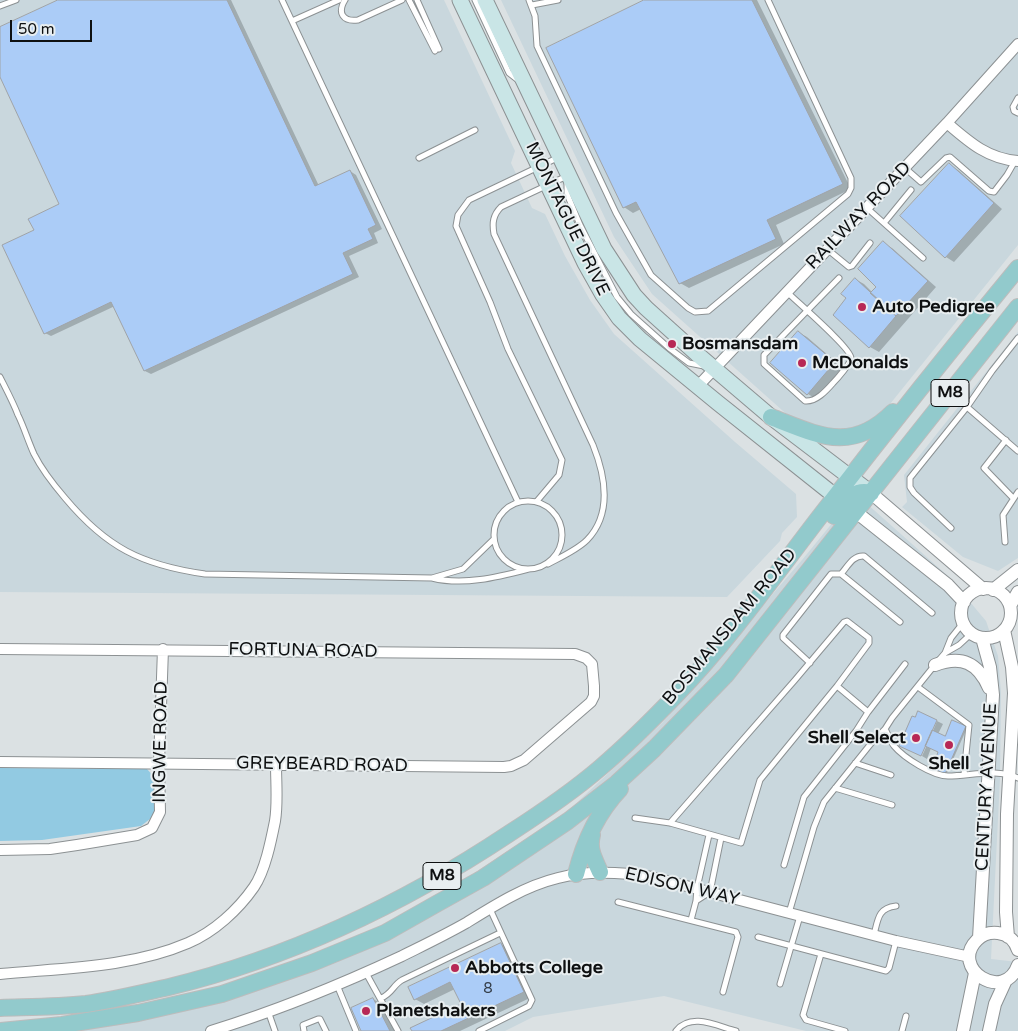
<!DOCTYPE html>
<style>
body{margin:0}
#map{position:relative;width:1018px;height:1031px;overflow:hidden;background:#dbe1e3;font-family:"Varela Round",sans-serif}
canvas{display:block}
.scale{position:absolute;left:10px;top:20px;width:82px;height:22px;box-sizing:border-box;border:2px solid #0e1011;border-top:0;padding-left:6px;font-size:15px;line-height:18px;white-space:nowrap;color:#0e1011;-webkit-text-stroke:4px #e8eef0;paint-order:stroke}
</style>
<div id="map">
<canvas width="1018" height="1031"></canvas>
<div class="scale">50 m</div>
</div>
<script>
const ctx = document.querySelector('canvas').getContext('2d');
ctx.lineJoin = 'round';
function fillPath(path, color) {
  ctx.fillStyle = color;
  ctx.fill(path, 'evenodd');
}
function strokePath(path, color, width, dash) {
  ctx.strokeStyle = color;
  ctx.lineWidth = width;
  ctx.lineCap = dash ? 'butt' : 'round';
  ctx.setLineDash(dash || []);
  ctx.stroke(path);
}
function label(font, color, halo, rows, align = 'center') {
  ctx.font = font + ' "Varela Round",sans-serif';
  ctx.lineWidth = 4;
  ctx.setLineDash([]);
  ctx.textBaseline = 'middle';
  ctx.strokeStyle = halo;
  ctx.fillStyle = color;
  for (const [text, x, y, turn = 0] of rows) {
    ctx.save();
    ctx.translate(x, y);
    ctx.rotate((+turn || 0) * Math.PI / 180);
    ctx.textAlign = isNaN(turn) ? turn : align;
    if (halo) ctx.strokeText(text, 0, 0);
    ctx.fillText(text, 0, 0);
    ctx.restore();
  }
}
fillPath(new Path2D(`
 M0,0H444L515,151L511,163L532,208L545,214L565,256L590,300L614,334L735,442L796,494L797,517L782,533L780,541L727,597L0,592Z
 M501,0H1018V245L886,409L863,428L827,432L792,419L652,294L614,237Z
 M1018,332V558L998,571L963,557L902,507L907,502L904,475Z
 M856,494L949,577L986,621L998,656L1001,693L1000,779L991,959L1018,962V1031H806L664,996L533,1017L505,1031H54L313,969L432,901L527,838L570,809L662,723L802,560Z`), '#c9d7dd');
fillPath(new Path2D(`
 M0,768L147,769L155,778L156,809L150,819L141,826L42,840L0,841Z`), '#92cae2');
fillPath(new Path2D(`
 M61,0H231L319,186L350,171L356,175L382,229L374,233L378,243L349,256L359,277L151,374L145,371L115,306L51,336L45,333L35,231L61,204L0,74V28Z
 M647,0H757L851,189L776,225L784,244L689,288L680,283L641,209L633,213L624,207Z
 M950,165L958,170L1002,209L954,262L946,257Z
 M883,243L892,248L936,287L879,352L870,347L848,298L855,279L864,284L872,292L878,287Z
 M798,332L807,337L843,368L816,399L808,394Z
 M937,721L943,724L938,734L946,737L953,722L967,728L947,773L933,767L945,754L931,748L927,759L922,756L927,745H924L920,755L900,746L933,731Z
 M501,944L509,949L532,997L460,1031H413L462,1004L455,989L424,1004L415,999Z
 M373,999L387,1007L399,1031H363Z`), '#0003');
const building = new Path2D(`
 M58,0H227L315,186L350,170L376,225L368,229L373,239L343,253L353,274L144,371L111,302L44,334L2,245L34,230L28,219L59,204L0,77V27Z
 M644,0H752L843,184L767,220L776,239L679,284L636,202L623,208L546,48Z
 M949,163L994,203L945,258L900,216Z
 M883,241L928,281L896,316L870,293L876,287L858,269Z
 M855,278L896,316L869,348L833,315L846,298L841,294Z
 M798,331L835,362L807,395L770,363Z
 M918,711L937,720L921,756L899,746L912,716L915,717Z
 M952,720L966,726L945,774L932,768L938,752L925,746L932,730L945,736Z
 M501,943L524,992L441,1031H412L410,1028L461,1004L450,982L414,1000L408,987Z
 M373,998L390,1031H361L351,1008Z`);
fillPath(building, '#abccf7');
strokePath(building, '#a0a4a8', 1);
const service = new Path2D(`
 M282,0L518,502
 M345,0C337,13 343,22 358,20L402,0
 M409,0L435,51
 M417,0L439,49
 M475,0L509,73L518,80
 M529,0L535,16L537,46L616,213L651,275L688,308L695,312L708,311L848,194L851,188V178L768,0
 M532,5L558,0
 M0,6L16,0
 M292,21L339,0
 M1018,98L1013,107L1014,111L1018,113
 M419,158L475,130
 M905,168L921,182L946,158L950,157L989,191L994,192L1007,175L1015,161
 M567,183V194L580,225L617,297L631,314L669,348L689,363L704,366
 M867,208L923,258
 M884,223L911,190
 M827,249L849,267L852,266L870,243
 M787,292C797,302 851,348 851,358C851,363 837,379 833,383C826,391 816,402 805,401L764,364V355L839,278
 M0,377C6,389 13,402 18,415C24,427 28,441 34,454C42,470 53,484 65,498C106,547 141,565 205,574L432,578C464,586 498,577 529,569
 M967,407L1018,451
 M1006,440L984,468L1013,498
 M494 535a34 34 0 1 1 68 0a34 34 0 1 1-68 0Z
 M537,501L559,475L562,460L508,349L490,302L456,226L458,215L469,200L557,158
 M951,528L914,493L910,487V478L967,407L992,371L1018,338
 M1005,542L1003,515L1018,492
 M548,564C561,557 577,550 587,540C613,513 605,475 593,445L494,234C492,223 493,215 501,207L567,176
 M841,574L900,622
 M432,578L463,569L494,539
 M945,653L959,645L972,633
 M939,660L945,653L951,638L963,623
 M810,663L783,638V635L831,574H841C848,566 853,555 864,556L932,613
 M837,686L868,712L905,664
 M918,687L969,725L964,774
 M885,729C888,734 890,741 894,746C904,758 933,776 948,776C971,776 996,768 1018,778
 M855,763L891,775
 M835,788L892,805
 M635,818L670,823L741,843L760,780L837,686L869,643V638L847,621L844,622L795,680L670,823
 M784,865L804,797L856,731L868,712
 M696,901L710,892L721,838
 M618,902L736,932L738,937L723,992
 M789,913L814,827L824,802L873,741L885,729L892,718L934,666
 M691,920L696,901L697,888L709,835
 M874,935C878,919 878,908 896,906
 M758,937L886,971L889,968L896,941
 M821,954L803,1015L806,1020L845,1031
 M366,973L398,1031
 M780,984L800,916
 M337,985L356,1031
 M381,998C392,994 393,985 402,980L500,933
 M268,1011L275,1031
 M304,1031L303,1025L318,1019H320L326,1031
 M479,1031L529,1006L532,1000L490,909
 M676,1031C691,1012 717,1026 736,1031
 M902,1031L906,1016`);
const minor = new Path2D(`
 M947,123C969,142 988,159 1018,161
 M698,386L947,123L1018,44
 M0,649L575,654L586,658L592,664L594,686V696L591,702L524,760L511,766L504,767L0,762
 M0,850L50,849L77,845L137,835L152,828L160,812L159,763L163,649
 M0,974C62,968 130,968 188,943C214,932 238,910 254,887C265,871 271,841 275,821C278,803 276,783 276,764
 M211,1031C276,1011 340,985 402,956C424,945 445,935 466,923C495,905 525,886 558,878C589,870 621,872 652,877L896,941L970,957`);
const tertiary = new Path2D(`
 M871,493L983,589
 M856,512L948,585L964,602
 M961 613a25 25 0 1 1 50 0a25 25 0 1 1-50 0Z
 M993,590L1018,570
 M1010,606L1018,592
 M1004,630L1012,667L1014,693L1007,814L1006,912L1008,937
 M935,665C962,655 978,663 989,688
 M979,938L993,695L990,667L982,638
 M1018,950C1015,941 1008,934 998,933C990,932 983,934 977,940C949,968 1004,1004 1018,965
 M963,1031L975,973
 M989,1031L995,1004L1006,980`);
const secondary = new Path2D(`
 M460,0L585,263L603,295L619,318L640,339L718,403L845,504
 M485,0L604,249L634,295L646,308L697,354L771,417L871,493`);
const primary = new Path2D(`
 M771,417C818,435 851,454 893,412
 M834,516C845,503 853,488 871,493
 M592,835C588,850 595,860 600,872
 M576,874C584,842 597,813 620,789
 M0,1008C28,1007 57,1007 86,1004C114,1000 142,993 169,987C292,957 405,903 510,833C541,813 572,792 600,768C627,745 652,720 676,695C730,639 774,576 821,515C885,432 951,349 1018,268
 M0,1031L62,1025L138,1013L222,994L312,963L385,933L438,903L483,878L568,821L617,783L654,749L726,675L1018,307`);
strokePath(service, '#8c9193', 7);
strokePath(minor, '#8c9193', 12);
strokePath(tertiary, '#8c9193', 14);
strokePath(secondary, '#8c9193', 17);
strokePath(primary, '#bcbcbc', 18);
strokePath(service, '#fff', 5);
strokePath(minor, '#fff', 10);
strokePath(tertiary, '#fff', 12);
strokePath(secondary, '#c9e5e6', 15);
strokePath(primary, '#92cacc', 16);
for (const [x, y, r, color] of [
 [862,307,5,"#b72856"],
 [672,344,5,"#b72856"],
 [802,363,5,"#b72856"],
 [916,738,5,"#b72856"],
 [949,745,5,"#b72856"],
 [455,968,5,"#b72856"],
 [366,1011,5,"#b72856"]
]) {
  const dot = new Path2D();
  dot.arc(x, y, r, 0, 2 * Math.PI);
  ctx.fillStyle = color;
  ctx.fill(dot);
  strokePath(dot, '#e8eef0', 2);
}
label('15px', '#353f4a', null, [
 ["8",488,989]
]);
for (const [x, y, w] of [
 [950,393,38],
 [442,876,38]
]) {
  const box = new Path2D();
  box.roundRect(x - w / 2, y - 13.5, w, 27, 4);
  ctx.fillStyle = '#e8eef0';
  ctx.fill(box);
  strokePath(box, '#0e1011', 1);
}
label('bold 16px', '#0e1011', null, [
 ["M8",950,393],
 ["M8",442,876]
]);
label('18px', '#0e1011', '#e8eef0', [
 ["RAILWAY ROAD",859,216,-46],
 ["MONTAGUE DRIVE",567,219,64],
 ["BOSMANSDAM ROAD",730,627,-50],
 ["FORTUNA ROAD",303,651,1],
 ["INGWE ROAD",161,742,-89],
 ["GREYBEARD ROAD",322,765,1],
 ["CENTURY AVENUE",987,787,-87],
 ["EDISON WAY",682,887,13]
]);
label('bold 18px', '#0e1011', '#e8eef0', [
 ["Auto Pedigree",872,307],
 ["Bosmansdam",682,344],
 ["McDonalds",812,363],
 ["Shell Select",906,738,"right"],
 ["Shell",949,764,"center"],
 ["Abbotts College",465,968],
 ["Planetshakers",376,1011]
], 'left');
</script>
